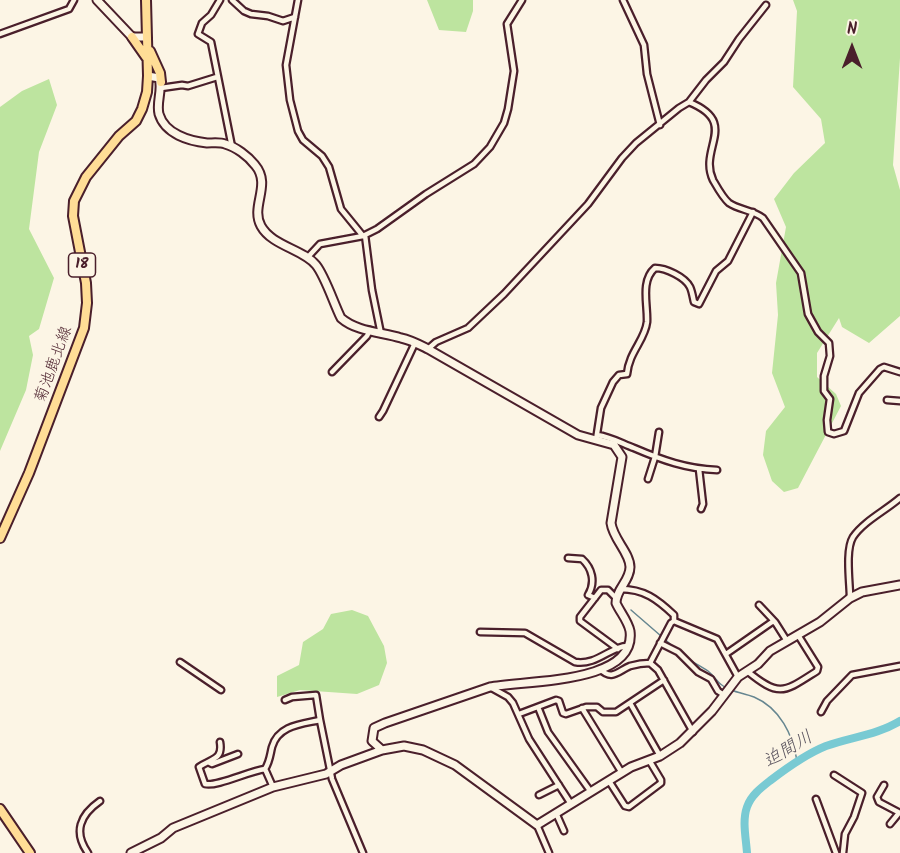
<!DOCTYPE html>
<meta charset="utf-8">
<style>
body{margin:0}
#map{position:relative;width:900px;height:853px;overflow:hidden;background:#fcf5e5;font-family:Kalam,sans-serif}
canvas{display:block}
.north{position:absolute;left:822px;top:18px;width:60px;height:60px;-webkit-text-stroke:4px #fcf5e5;paint-order:stroke;rotate:0deg;font-size:16px;font-weight:700;line-height:24px;text-align:center;color:#4a1f2b}
.north::after{content:'';display:block;margin:auto;width:21px;height:27px;background:#4a1f2b;clip-path:polygon(50% 0,100% 100%,50% 72%,0 100%)}
</style>
<div id="map">
<canvas width="900" height="853"></canvas>
<div class="north">N</div>
</div>
<script>
const ctx = document.querySelector('canvas').getContext('2d');
ctx.lineJoin = 'round';
function fillPath(path, color) {
  ctx.fillStyle = color;
  ctx.fill(path, 'evenodd');
}
function strokePath(path, color, width, dash) {
  ctx.strokeStyle = color;
  ctx.lineWidth = width;
  ctx.lineCap = dash ? 'butt' : 'round';
  ctx.setLineDash(dash || []);
  ctx.stroke(path);
}
function label(font, color, halo, rows, align = 'center') {
  ctx.font = font + ' Kalam,"Klee One",sans-serif';
  ctx.lineWidth = 4.5;
  ctx.setLineDash([]);
  ctx.textBaseline = 'middle';
  ctx.strokeStyle = halo;
  ctx.fillStyle = color;
  for (const [text, x, y, turn = 0] of rows) {
    ctx.save();
    ctx.translate(x, y);
    ctx.rotate((+turn || 0) * Math.PI / 180);
    ctx.textAlign = isNaN(turn) ? turn : align;
    if (halo) ctx.strokeText(text, 0, 0);
    ctx.fillText(text, 0, 0);
    ctx.restore();
  }
}
fillPath(new Path2D(`
 M427,0H473V11L466,32L439,30Z
 M793,0H900V58L893,165L900,190V316L869,343L842,327L839,318L817,353V377L836,394L841,406L798,488L784,492L772,481L763,455L766,431L785,407L772,373L778,315L776,283L786,227L774,199L794,173L825,143L821,119L793,87L797,11Z
 M49,79L57,105L39,152L29,229L54,278L39,329L29,336L33,355L26,390L0,451V107L22,91Z
 M352,610L368,616L384,646L387,663L379,685L357,694L300,690L277,697V676L299,665L303,642L323,629L331,614Z`), '#bde49f');
strokePath(new Path2D(`
 M631,610L676,649
 M686,657C693,663 701,666 708,671C716,677 718,685 727,688
 M731,690C739,693 746,694 754,697C780,708 793,735 797,761`), '#668690', 1.5);
strokePath(new Path2D(`
 M747,853C746,838 742,821 747,807C751,795 762,787 771,780C788,767 806,754 826,746C851,737 877,735 900,721`), '#79cad3', 8);
const street = new Path2D(`
 M220,0L211,15L202,23L198,34L211,42L232,147
 M232,0L244,11L251,14L268,16L283,21L295,17
 M298,0L286,65L290,100L298,131L303,140L322,156L329,167L341,209L363,236
 M623,0L644,45L647,74L660,125
 M0,34L69,9L74,0
 M161,88L182,85L188,86L217,77
 M689,102C740,123 698,148 713,180C717,187 723,198 729,203C739,210 753,210 763,218L801,273L808,314L818,332L829,343L830,356L824,376V391L830,399L827,420L828,432L834,434L844,431L859,393L880,369L884,367L900,372
 M365,235L372,290L381,334
 M307,258L320,244L363,236L377,229L426,194L474,164L490,147L504,123L508,109L514,71L507,24L522,0
 M428,349L436,342L468,328L504,294L588,204L622,158L636,143L679,108L689,102L706,80L724,62L739,39L766,5
 M332,372L367,336L370,330
 M887,400L900,401
 M379,417L383,411L415,343
 M597,435C611,437 621,443 634,448C662,460 687,469 717,470
 M596,440L601,408L613,382L619,375L627,374C629,352 645,340 647,322C648,305 640,281 655,268C666,268 685,277 690,287C692,291 693,298 694,302L699,304L716,271L728,261L753,212
 M699,469L703,504L701,509
 M648,479L655,457L659,432
 M568,558L582,559C592,568 596,582 588,595L595,598
 M620,589C644,589 657,599 674,615V621L671,623L650,663
 M616,598L608,590H601L580,617V621L618,649
 M850,598C850,583 845,550 853,537C864,521 885,511 900,498
 M759,605L775,622
 M674,621L717,639L738,677
 M480,632L525,633L575,662C597,666 612,645 629,646
 M660,643L678,652L698,672L711,679L718,691L724,695
 M726,654L772,622H775L787,641
 M180,662L221,690
 M600,669C612,681 618,671 630,666C637,664 644,663 650,663L658,670L693,732
 M747,671C780,698 784,692 817,671L818,667L798,635
 M490,687L508,697L513,703L529,739L571,804
 M285,700L292,697L316,695L320,720
 M630,703L660,756
 M538,707L548,732L591,792
 M582,708L622,773
 M821,712L827,701L852,675L900,666
 M519,714L556,700L559,701L563,713L566,714L586,707H597L603,712H616L664,680
 M220,742C223,760 212,758 199,767L205,784C217,787 249,771 265,769
 M208,762L212,764L238,754
 M265,769C270,761 270,755 272,747C278,725 302,724 320,720L332,779L363,853
 M265,769L273,787
 M834,775L862,793L854,817L845,834L843,853
 M609,781L625,806L629,807L661,783V780L649,760
 M884,785L877,797L879,802L900,813
 M539,795L559,785
 M816,799L836,853
 M556,813L564,831
 M890,824L899,813
 M537,825L549,853
 M88,853C73,832 80,815 100,801`);
const secondary = new Path2D(`
 M97,0L132,37H146
 M148,76L159,78C163,90 156,102 159,114C165,134 189,141 207,143C213,143 220,142 225,144C236,147 248,156 255,165C272,185 250,206 261,226C272,246 303,249 316,265C325,276 334,304 341,318C357,332 382,332 401,338C411,340 420,345 428,349L578,435L614,445L622,457L611,523C613,539 630,553 630,567C630,581 616,589 616,603C620,612 628,621 630,631C637,685 523,680 490,687L385,723L374,728L372,741L382,750
 M131,853L161,838L173,828L273,787L326,774L341,765L382,750L404,746L423,750L455,765L537,825L631,767L660,756L680,743L712,711L738,677L758,664L770,651L820,622L850,598L862,592L900,585`);
const primary = new Path2D(`
 M132,37L146,57
 M150,51L160,73L161,82
 M0,538L29,473L84,328L87,303L86,283L73,216L74,201L86,177L119,136L136,121L142,109L147,92L148,76L146,0
 M0,809L30,853`);
strokePath(street, '#4a1f2b', 9);
strokePath(secondary, '#4a1f2b', 11);
strokePath(primary, '#4a1f2b', 12);
strokePath(street, '#fcf5e5', 4.5);
strokePath(secondary, '#fcf5e5', 7);
strokePath(primary, '#ffdd96', 8);
for (const [x, y, w] of [
 [82,265,27]
]) {
  const box = new Path2D();
  box.roundRect(x - w / 2, y - 12, w, 24, 4.5);
  ctx.fillStyle = '#fcf5e5';
  ctx.fill(box);
  strokePath(box, '#4a1f2b', 1.5);
}
label('bold 15px', '#4a1f2b', null, [
 ["18",82,265]
]);
label('16px', '#4a1f2b', '#fcf5e5', [
 ["菊池鹿北線",55,365,-70]
]);
label('italic 18px', '#58525d', '#fcf5e5', [
 ["迫間川",789,751,-31]
]);
</script>
